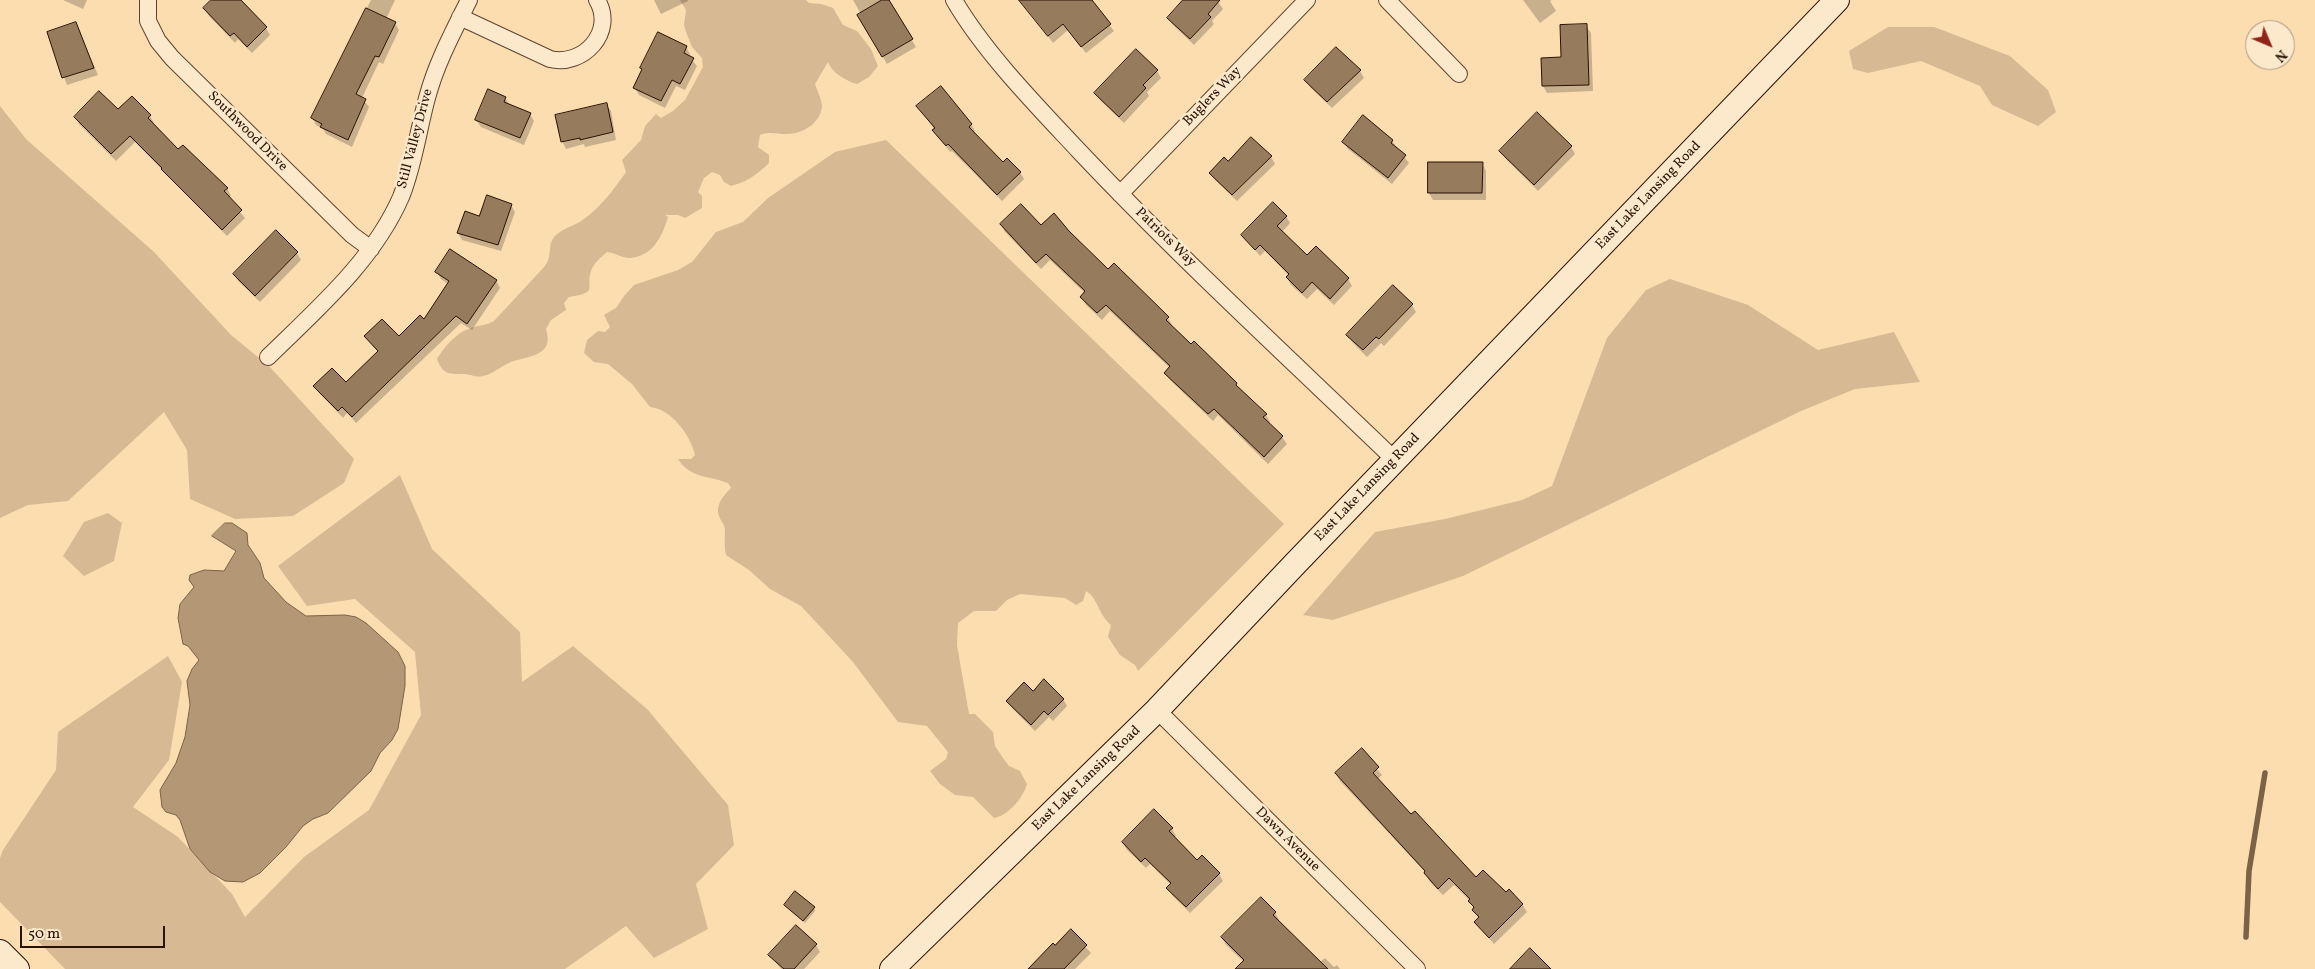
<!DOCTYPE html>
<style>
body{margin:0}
#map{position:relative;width:2315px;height:969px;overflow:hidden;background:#fbddb0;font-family:Vollkorn,serif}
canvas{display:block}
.north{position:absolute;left:2245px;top:20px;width:50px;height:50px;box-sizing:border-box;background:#fce9cc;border:1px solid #a8937c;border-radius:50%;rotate:135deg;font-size:14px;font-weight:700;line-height:20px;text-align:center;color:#291103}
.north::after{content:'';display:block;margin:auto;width:18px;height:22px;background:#8f2418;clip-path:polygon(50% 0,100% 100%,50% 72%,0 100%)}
.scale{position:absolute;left:20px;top:926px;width:145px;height:22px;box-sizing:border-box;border:2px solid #291103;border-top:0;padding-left:6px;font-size:15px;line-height:18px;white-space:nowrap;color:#291103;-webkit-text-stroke:4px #fce9cc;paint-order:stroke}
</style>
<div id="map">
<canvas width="2315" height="969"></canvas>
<div class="north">N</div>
<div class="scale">50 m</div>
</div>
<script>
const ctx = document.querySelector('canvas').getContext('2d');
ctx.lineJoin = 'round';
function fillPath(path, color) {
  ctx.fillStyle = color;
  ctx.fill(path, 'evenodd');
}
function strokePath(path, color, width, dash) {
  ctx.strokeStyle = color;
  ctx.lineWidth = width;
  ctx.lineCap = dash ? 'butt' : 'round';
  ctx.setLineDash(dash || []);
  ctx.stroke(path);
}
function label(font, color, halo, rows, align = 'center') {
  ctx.font = font + ' Vollkorn,serif';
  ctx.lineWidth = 5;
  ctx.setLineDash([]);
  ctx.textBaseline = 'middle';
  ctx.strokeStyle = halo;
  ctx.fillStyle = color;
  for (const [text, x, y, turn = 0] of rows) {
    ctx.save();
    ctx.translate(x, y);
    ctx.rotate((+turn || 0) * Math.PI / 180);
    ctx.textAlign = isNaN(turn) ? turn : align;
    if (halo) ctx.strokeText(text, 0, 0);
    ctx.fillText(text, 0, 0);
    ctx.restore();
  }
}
fillPath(new Path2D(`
 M680,0H806L809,3L821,4L833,8L843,25L857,31L871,49L878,66L869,77L857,84C846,81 832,73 828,62L815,84C817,90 822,100 822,107C820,123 803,134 787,134C778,134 768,131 760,135L758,147L769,155V163C757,175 746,182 731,186L724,182L720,175L712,172L704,178L698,192L702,196V208L685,218L678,215H665L668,217C662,237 653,256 630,258C622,258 615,253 607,252C601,257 594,263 591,271C585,289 600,292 569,297L564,303L566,310L551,320L546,329C555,357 527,356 511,362C501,366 493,374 483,376C476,378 470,374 464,374C449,374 443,375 437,359C444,347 457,332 471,328C479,325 486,326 494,321L545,266C553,255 547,246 554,237C562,228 575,226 584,219C601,207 614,189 626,172L622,160L641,140L645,126L656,114L661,118L673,111L685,100L703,67L702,58L692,47L686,32L684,25L686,10Z
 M1888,27H1934L2010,56L2048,90L2056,112L2038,126L1992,105L1980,86L1921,61L1868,73L1853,69L1849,51Z
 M0,106L26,139L154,252L231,335L270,367L354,459L344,483L293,516L235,519L190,499L187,450L164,412L68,501L28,505L0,518Z
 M886,140L1284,524L1138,671L1135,665L1120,655L1108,637L1111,625C1098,614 1098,598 1086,591L1083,601L1076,605L1065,598L1020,594L1007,600L996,611H974L958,623L957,645L969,714H975L993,732L995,746L1003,758L1009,766L1020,771L1027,784C1023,798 1008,816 994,818L973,797L955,795L940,784L930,771L946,759L948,752L927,726L898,722L853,662L801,606L770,589L749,570L726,555C724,546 725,540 725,531C725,524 721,522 719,516C715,505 724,495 731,488L728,483C708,475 691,479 678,459H691L695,455C690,434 671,409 650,407L632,384L608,364L594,362L584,353L587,340L598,331L605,332L610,327L604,315L616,308L624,296L634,285L678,270L692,262L716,232L743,222L768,198L835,152Z
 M1670,279L1748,305L1818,350L1894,332L1920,382L1855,389L1801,411L1463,576L1333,620L1303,615L1375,532L1445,519L1522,500L1552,486L1607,338L1646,290Z
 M400,475L432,549L520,632L522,682L573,646L647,709L728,805L734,845L696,884L708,929L654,958L626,926L565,969H65L0,902V858L3,850L56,770L58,732L168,656L182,682L169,760L133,807L178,837L232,894L245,917L304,857L369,810L421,715L415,652L355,599L307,606L278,566Z
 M108,513L122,523L114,561L84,576L63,556L84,522Z`), '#d7ba93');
const water = new Path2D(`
 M225,523H232L247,533L248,545L260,563L264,578L286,602L306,616L345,615L356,617L366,623L398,652L405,666V686L398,729L392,740L380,753L371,771L328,813L313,819L303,826L286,847L260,873L243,882L225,881L210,872L190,849L180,820L176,815L166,812L162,807L160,790L176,763L185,737L190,705L187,681L192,669L199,660L188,646L183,644L178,618L180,604L194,587L189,580L190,575L204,570L224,571L236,551L212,536Z`);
fillPath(water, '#b49875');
strokePath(water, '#7c6247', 1);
fillPath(new Path2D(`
 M63,0H87L83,9Z
 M213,0H240L266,28L270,35L252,53L238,39L235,43L209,16L204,8Z
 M371,0H395L386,19L395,23L399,30L383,64L379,62L362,98L369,107L352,147L326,134L323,129L316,125L312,118Z
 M654,0H688V1L661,14Z
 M853,0H888L916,47L887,64L859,16L861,14Z
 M1021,0H1090L1114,31L1086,53L1068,30L1053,43Z
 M1185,0H1217L1223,9L1212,21L1214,24L1194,45L1173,25L1168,18Z
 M1523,0H1552L1550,1L1556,11L1540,23Z
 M76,24L98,75L67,85L48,33Z
 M1586,26L1591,33L1593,91L1547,93L1543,86Z
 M686,47L690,54L689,57L697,66L685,90L676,86L665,108L639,95L635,88L643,71L641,68Z
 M1336,48L1360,71L1364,78L1332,108L1310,87L1306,80Z
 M1157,71L1161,78L1147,92L1149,96L1124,123L1100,100L1096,93Z
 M505,98L510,105L530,114L534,121L524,145L481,127L476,120Z
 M606,104L611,111L616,140L585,147L584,144L566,149L562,141Z
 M918,106L971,124L975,131L973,133L1003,163L1020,172L1024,179L1002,201L952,151L950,152Z
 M118,111L150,116L154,123L152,124L178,151L227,188L231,196L228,198L245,218L227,236L135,142L116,161L79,124L75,117Z
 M1392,141L1409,163L1392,184L1348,149L1344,142Z
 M1571,147L1575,154L1538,191L1505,158L1501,151Z
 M1271,157L1275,164L1237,201L1215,180L1211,173L1228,163Z
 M1482,163L1486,171V200H1433L1429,193Z
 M511,205L515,212L501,251L462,240L458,233L480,218Z
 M1286,216L1290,223L1282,232L1307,257L1316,248L1348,279L1352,286L1334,305L1317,289L1307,299L1291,285L1287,278L1289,276L1265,251L1260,256L1242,235Z
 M1001,225L1041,227L1068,232L1108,270L1168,318L1172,325L1170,326L1236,384L1241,391L1266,415L1270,422L1268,424L1282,437L1287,444L1268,464L1218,415L1213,421L1170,380L1165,373L1170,368L1110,311L1102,320L1086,305L1082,297L1085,293L1050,260L1041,269L1005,232Z
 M297,253L301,260L260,302L238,281L234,274Z
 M437,272L496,280L500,288L472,330L461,323L356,423L347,413L343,418L319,393L315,386L346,384L378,352L365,336L399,338L424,321L448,284L441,279Z
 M1412,305L1416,312L1384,346L1381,343L1367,357L1352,342L1348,335Z
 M1033,693L1063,699L1067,706L1053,721L1049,717L1035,731L1012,708L1008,701Z
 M1361,750L1382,775L1377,780L1476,879L1522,904L1527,912L1494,944L1475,922L1479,919L1470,901L1454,885L1443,895L1429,881L1426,873L1340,781L1336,773Z
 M1172,829L1176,836L1174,838L1197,861L1219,874L1223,881L1190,913L1172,895L1168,888L1171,885L1150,864L1146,868L1127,850L1123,843Z
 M785,905L814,908L815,911L805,923Z
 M1275,912L1279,920L1277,921L1320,962L1325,958L1334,967L1337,965L1340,969H1246L1244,962L1226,945L1222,938Z
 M1071,931L1091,953L1075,969H1029Z
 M816,945L820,952L804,969H781L770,955Z`), '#0003');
strokePath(new Path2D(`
 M2246,937L2249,871L2265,773`), '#7c6247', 5.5);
const building = new Path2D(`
 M211,0H241L267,27L247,47L234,33L230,36L203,8Z
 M882,0H889L913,39L882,57L857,15Z
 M1019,0H1092L1111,24L1081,47L1063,24L1048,36Z
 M1183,0H1220L1208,14L1211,17L1190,39L1167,18Z
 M366,8L396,22L379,57L375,56L356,94L366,99L348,140L320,127L322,124L311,118Z
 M76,22L94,68L62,78L47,32Z
 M1587,24L1589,85L1542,86L1541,58L1561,57L1560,25Z
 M658,32L687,46L684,53L694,58L680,84L672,80L661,101L633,88L642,69L640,68Z
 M1336,47L1361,70L1327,102L1304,80Z
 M1136,49L1158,70L1143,85L1146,88L1119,117L1094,93Z
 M941,86L972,124L969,127L1003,162L1007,158L1021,172L997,195L948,144L946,146L932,130L935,128L916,106Z
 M488,89L506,97L504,102L531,113L520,138L475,120Z
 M99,91L118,109L132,96L151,115L148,118L178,149L183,145L228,188L224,191L242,210L222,230L161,169L162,168L130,136L111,154L74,117Z
 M607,103L613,132L580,140V138L561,142L555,115Z
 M1537,112L1572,146L1534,185L1499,151Z
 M1363,115L1393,140L1391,143L1406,155L1388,178L1342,142Z
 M1251,137L1272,156L1232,195L1209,173L1224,157L1228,161Z
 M1428,162H1483L1482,193H1428Z
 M487,195L512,204L498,245L457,233L465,211L479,216Z
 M1273,202L1287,216L1277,226L1307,255L1316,246L1349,278L1330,299L1312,282L1302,293L1286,277L1289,274L1260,245L1255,250L1241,235Z
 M1021,204L1041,225L1054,213L1069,231L1108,269L1114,263L1169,317L1166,320L1191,344L1194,341L1237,383L1236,385L1267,414L1263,417L1283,436L1264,457L1214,409L1208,414L1164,373L1170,366L1106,305L1097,313L1080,297L1085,291L1046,254L1036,263L1000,224Z
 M276,230L298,252L255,296L233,274Z
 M450,249L497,280L467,324L456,316L352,417L342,407L338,411L313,386L332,368L346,382L378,351L364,336L382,319L399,336L420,315L424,319L449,281L435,272Z
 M1393,285L1413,304L1379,339L1376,337L1363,350L1346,335Z
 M1044,679L1064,699L1048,715L1044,711L1031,725L1006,701L1024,682L1033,691Z
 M1362,748L1379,767L1373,773L1411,814L1415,811L1476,877L1483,870L1506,892L1509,889L1523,904L1489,938L1474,922L1479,917L1472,910L1474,907L1468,901L1470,899L1449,878L1438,889L1424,873L1425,871L1335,773Z
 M1154,809L1173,828L1169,831L1197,860L1202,855L1220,873L1186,907L1166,888L1171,883L1145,858L1141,862L1122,842Z
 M795,891L815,907L803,921L784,905Z
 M1261,897L1276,912L1273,915L1328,969H1235L1244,960L1221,937Z
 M796,925L817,944L794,969H784L768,955Z
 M1071,929L1087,945L1064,969H1028L1053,943L1055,945Z
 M1530,948L1551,969H1510Z`);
fillPath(building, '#967b5d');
strokePath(building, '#291103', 1);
const street = new Path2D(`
 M148,0V21L158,41L172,58L352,235L371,249
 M954,0C984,52 1037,106 1079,151C1180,258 1289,358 1395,460
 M1387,0L1459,74
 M460,17L550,59C583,67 616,32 597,0
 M1120,194L1307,0
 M268,357C317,309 373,261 401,197C414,165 418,131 427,98C436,64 453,32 469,0
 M1157,710L1417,969`);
const secondary = new Path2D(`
 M0,952L17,969
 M892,969L1157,710L1293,566L1837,0`);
strokePath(street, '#5e442e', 18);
strokePath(secondary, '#291103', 26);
strokePath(street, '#fce9cc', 16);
strokePath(secondary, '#fce9cc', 24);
label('14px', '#291103', '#fce9cc', [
 ["Buglers Way",1213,97,-46],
 ["Southwood Drive",247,132,45],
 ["Still Valley Drive",416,139,-75],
 ["East Lake Lansing Road",1649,196,-46],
 ["Patriots Way",1165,238,44],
 ["East Lake Lansing Road",1368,488,-46],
 ["East Lake Lansing Road",1087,779,-44],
 ["Dawn Avenue",1287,840,45]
]);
</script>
